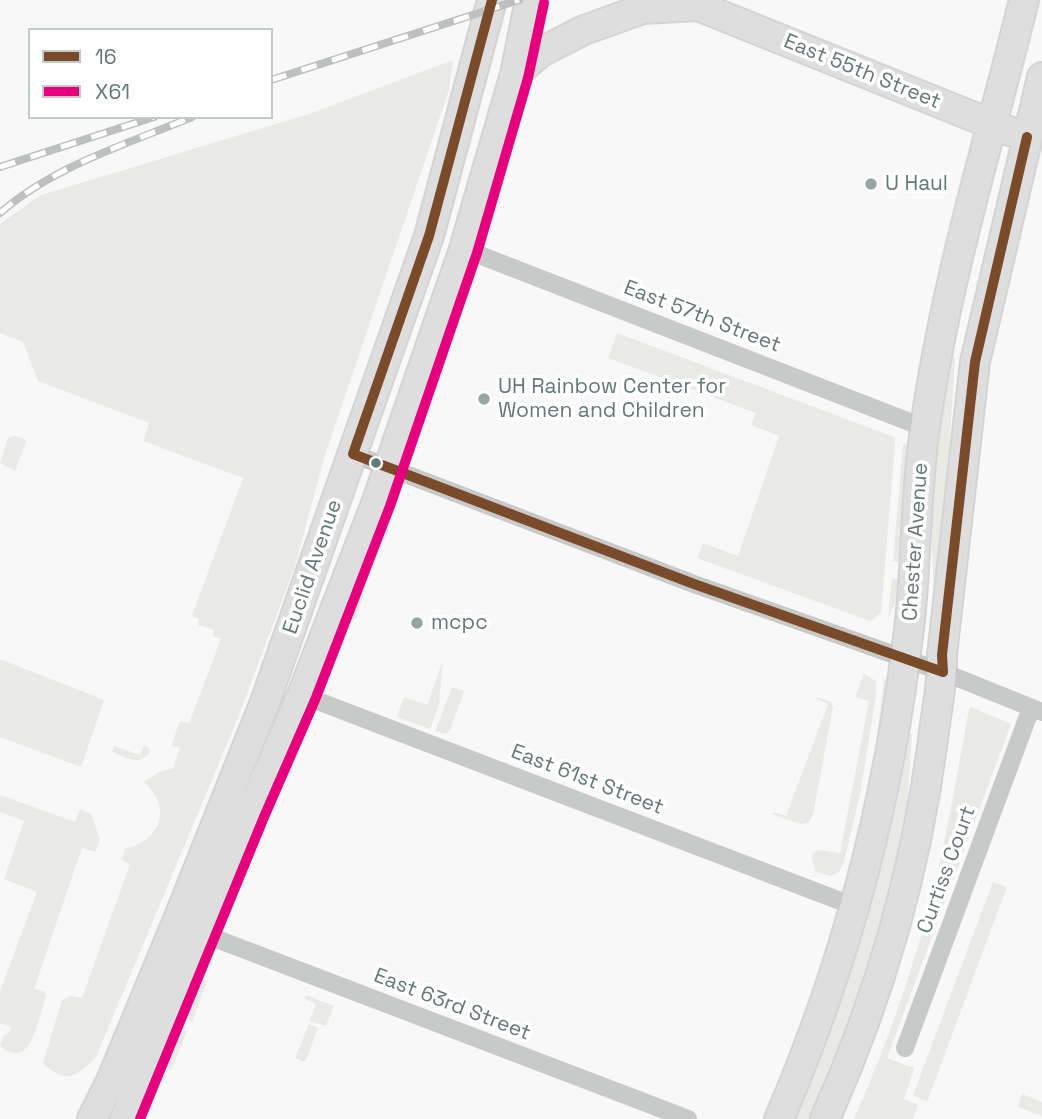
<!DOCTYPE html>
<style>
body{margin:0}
#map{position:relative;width:1042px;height:1119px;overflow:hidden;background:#f8f8f8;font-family:"Space Grotesk",sans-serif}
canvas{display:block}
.legend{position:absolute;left:28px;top:28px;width:245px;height:91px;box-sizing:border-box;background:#fff;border:2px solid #c1c9c9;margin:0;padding:9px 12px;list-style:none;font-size:21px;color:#637878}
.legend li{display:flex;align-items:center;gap:14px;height:35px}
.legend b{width:35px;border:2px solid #c1c9c9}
</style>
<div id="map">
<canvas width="1042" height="1119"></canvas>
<ul class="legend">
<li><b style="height:9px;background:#7a4b2a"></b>16</li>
<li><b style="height:9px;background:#e5007d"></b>X61</li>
</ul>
</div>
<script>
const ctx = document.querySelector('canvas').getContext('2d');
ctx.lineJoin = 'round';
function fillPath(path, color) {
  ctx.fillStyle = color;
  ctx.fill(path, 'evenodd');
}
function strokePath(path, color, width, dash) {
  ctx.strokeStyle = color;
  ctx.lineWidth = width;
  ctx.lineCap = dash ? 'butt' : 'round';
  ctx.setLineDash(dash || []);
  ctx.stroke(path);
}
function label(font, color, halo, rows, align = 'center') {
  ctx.font = font + ' "Space Grotesk",sans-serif';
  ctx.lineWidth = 7;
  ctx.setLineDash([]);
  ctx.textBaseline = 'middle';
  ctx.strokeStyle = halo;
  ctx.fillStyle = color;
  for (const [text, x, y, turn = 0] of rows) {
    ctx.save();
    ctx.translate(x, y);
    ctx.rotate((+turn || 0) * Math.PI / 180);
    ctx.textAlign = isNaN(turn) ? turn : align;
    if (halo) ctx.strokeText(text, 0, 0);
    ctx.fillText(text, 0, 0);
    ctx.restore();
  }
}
fillPath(new Path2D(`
 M453,60L449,90L325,455L295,566L237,720L96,1057C76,1077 66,1085 43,1063L62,1000L70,996L82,998L130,864L122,860L125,849C161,840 173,808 144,782L159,772L173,768L180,747L171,746L180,721L189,723L221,639L213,636L214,630L198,625L199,619L192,616L243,478L143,441L149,423L38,381L23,342L0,333V224L41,195L309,114Z
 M617,333L894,437L895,445L881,613L870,621L697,558L703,543L738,556L779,436L751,425L756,413L608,358Z
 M952,357L955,358L946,501L934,601L931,517L939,439Z
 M15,436L27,440L15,471L0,463L8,438Z
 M906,443L908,465L898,562L893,561L903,444Z
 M366,570L370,572L356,619L348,617Z
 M892,578L898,579L895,603L888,618Z
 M0,659L104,700L81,767L0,737Z
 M443,660L439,705L430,729L397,717L404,697L427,705Z
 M864,674L876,681V696L860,794L844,862L839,872L830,876L815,871L812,859L813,852L819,850L840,853L869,701L855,697Z
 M884,679L887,680L888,684C878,748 866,811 849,874L875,750Z
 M452,687L464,691L450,730L446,734L435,731Z
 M817,697L831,702L833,707L813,815L808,823L800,824L772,814L774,812L786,816L828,704L816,699Z
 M971,707L1011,724L887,1058L914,1068L904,1099L918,1105L913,1119H854C882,1056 906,989 925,923C944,853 956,781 969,709Z
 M909,733H912L907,814L892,880L856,1002L811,1115L809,1119H795C847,994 888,867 909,733Z
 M144,745L149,748V754C137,766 126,757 112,752L114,746L140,755Z
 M0,795L75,822L80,809L91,814L100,840L95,852L82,848L34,989L44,991L46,996C38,1019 32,1072 0,1046L4,1035L10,1032L11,1027L0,1023V992L37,892L4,879L24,821L0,812Z
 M993,882L1007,887L927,1102L913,1095Z
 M200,979L207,981L192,1022L183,1019Z
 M306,995L334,1006L326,1026L309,1021L316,1004L304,998Z
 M309,1024L318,1028L305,1062L295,1058Z
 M179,1029L187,1031L171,1071L163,1067Z
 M1022,1094L1042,1102V1116L1018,1107Z`), '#e9eae6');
const primary = new Path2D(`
 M683,0L1009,131
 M515,74L541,52L584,30L643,9L699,6
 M92,1119L111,1081L177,922L265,702L429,236L492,0
 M125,1119L251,812L302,695L377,501L464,249L515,74L530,0
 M779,1119C847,962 889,799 909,629C917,562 915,495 925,428C945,283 989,142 1024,0
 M825,1119C879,999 916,870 933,740C936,712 943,683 942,655L975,362L1042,77`);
strokePath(primary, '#d3d4d4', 32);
strokePath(new Path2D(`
 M464,249L925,428
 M353,454L694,584L943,672L1042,712
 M302,695L856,907
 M201,933L688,1119
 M905,1048L1031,708`), '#c8c9c9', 18);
strokePath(primary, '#dedede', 28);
const rail = new Path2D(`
 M271,80L519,0
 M0,167L154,117
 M0,213C54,166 127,144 192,117`);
strokePath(rail, '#bdc0c0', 8);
strokePath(rail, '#fff', 5, [16]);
strokePath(new Path2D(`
 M492,0L429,236L353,454L694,584L943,672L942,655L975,362L1027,137`), '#7a4b2a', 10);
strokePath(new Path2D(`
 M140,1119L264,817L315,700L390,506L477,253L528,78L544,3`), '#e5007d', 10);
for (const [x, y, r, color] of [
 [871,184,7,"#97a5a5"],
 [484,399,7,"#97a5a5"],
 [376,463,6,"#637878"],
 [417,623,7,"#97a5a5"]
]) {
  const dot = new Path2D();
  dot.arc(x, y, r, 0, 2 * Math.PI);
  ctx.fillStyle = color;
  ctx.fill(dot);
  strokePath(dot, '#fff', 2.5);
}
label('21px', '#637878', '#fff', [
 ["East 55th Street",862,72,22],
 ["East 57th Street",702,317,21],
 ["Chester Avenue",916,542,-86],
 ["Euclid Avenue",313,567,-71],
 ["East 61st Street",587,780,21],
 ["Curtiss Court",947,870,-70],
 ["East 63rd Street",452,1005,21]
]);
label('21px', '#637878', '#fff', [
 ["U Haul",885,184],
 ["UH Rainbow Center for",498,387],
 ["Women and Children",498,411],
 ["mcpc",431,623]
], 'left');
</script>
